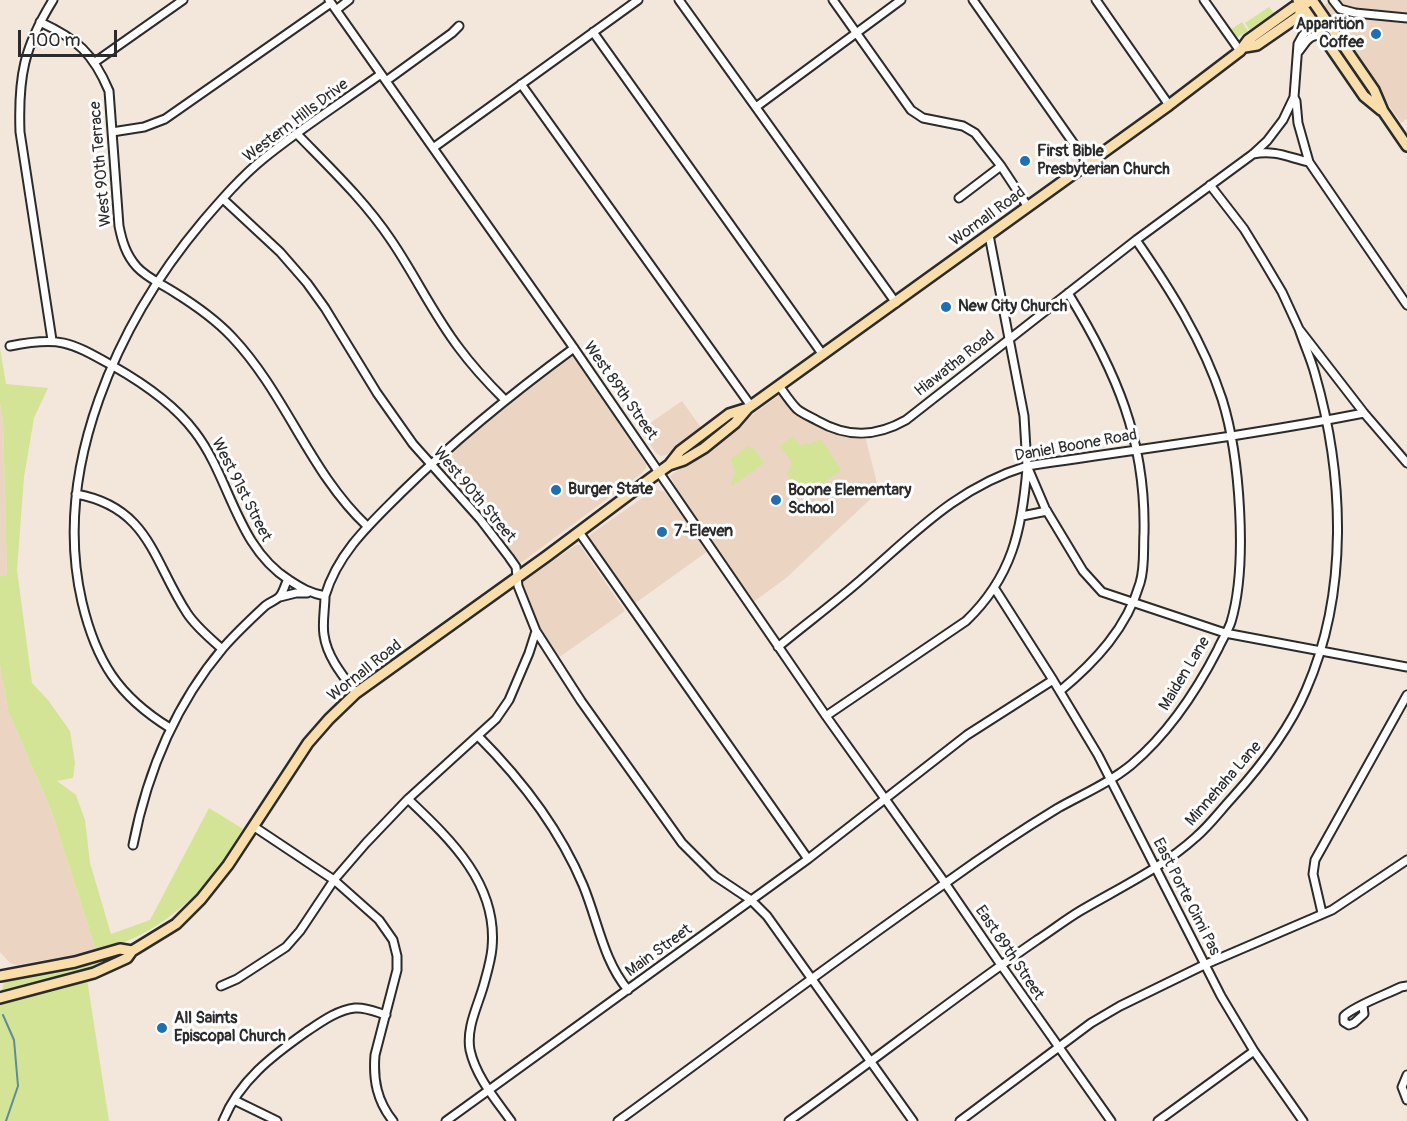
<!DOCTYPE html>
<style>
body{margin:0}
#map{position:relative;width:1407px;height:1121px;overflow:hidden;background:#f3e6db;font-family:Pangolin,sans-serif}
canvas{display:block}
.scale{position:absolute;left:18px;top:30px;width:99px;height:27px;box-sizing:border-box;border:3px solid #2b2b2b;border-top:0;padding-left:8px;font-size:18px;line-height:21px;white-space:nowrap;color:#2b2b2b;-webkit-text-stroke:4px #fff;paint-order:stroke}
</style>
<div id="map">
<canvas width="1407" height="1121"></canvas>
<div class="scale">100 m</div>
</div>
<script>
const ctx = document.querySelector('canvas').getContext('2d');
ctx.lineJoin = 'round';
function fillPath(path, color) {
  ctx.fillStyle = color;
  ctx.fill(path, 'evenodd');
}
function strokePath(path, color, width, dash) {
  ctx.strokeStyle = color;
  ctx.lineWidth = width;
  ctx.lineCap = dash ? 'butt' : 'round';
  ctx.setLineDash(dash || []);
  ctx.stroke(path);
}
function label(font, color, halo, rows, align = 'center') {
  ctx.font = font + ' Pangolin,sans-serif';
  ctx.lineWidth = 6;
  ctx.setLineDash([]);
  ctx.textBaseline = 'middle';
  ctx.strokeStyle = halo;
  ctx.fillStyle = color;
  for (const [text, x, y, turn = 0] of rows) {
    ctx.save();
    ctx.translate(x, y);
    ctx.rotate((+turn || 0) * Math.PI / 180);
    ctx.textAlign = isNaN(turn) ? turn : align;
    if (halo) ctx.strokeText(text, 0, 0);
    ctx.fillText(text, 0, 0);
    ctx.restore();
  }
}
fillPath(new Path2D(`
 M1330,0H1407V119L1401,123L1324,10L1325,5Z
 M571,356L575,358L646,464V468L642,473L522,562H517L484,517L440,467L439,464L441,459L505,406Z
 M779,395L806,420L819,427L837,433L865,436L879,491L786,578L752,603L695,522L670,476Z
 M682,401L702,429L666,455L661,456L657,454L640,430Z
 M0,404L3,420L7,575L0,576Z
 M655,489L665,492L708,551L634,604L589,538L591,534Z
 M576,545H580L625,611L558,658L536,624L523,586L524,581Z
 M0,665L8,711L51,810L96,951L16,965L10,963L0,952Z`), '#ebd4c2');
fillPath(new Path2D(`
 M1269,7L1274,13L1250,30L1245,23Z
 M1242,22L1248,31L1236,38L1230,30Z
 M0,348L6,384L48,388L34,418L24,477L17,570L32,683L48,700L70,731L75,763L73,778L57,781L76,795L85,820L90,863L111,934L150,920L209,808L243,829C232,846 222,864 209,880C179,914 141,941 96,951L51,810L8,711L0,665V576L7,575L3,420L0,404Z
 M793,436L801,447L803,444H810L821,439L841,470L804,498L786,473L790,470L791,461L780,446Z
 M748,446L754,449L764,463L732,486L731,484L735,473L731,459Z
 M126,952L128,954L83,971L0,993L6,979L96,963Z
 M87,979L109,1121H0V1003Z`), '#d4e497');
strokePath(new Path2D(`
 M3,1015L14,1040L18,1086L6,1121`), '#5e8b98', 2);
const minor = new Path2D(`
 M329,0L571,344L826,716L945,883L1001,965L1111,1121
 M679,0L896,303
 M833,0L911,110L923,118L963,126L975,133L1001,166L1028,207
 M973,0L1088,164
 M1096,0L1169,105
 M1204,0L1240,51
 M1333,0L1340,9L1355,13L1407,18
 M336,10L349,0
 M40,22C77,39 93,53 109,91L119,226C122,241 126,255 137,267C147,278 162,284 174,292C195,305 215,319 232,337C286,394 310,473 367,526
 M593,32L823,355
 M1299,51C1307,41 1308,35 1323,35
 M95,62L183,0
 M386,81L452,33L459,26
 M521,84L751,406
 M1294,97L1296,101L1298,123L1309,162L1407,305
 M756,107L901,0
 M112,132L144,127L165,119L331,3
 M297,134C330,168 364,200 391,240C415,275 433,314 459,348C473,367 488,383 504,399
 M433,148L638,0
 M1253,154C1276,150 1287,157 1309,162
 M1210,185L1244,229L1263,260L1282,292L1299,329L1364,413L1407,463
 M959,198L1001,166
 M223,199L280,252L307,283L325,308L377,393L413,444L480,519L509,557L516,567L518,586L536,631L581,701L682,843L715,876L751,900L767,916L913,1121
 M989,235L1024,416L1027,466L1045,508L1083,571L1102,592L1225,633L1407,667
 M52,340L20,132C18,76 24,47 53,0
 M10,346C61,336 70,342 113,366C143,383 174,404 195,432C231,479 236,546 289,580C301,588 310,593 325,596C325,608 322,623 324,635C327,657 343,676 356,693
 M780,387C785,394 791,403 797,409C803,414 811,417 818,421C848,438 876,437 906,420L1136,240L1253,154L1267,141L1283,120L1294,97L1298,44L1303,35L1314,23
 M76,494C149,507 153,561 187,613C196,627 210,638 222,649
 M1022,516L1047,511
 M579,532L808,859
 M995,589L1053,680L1098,755L1221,996L1254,1051L1303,1121
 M325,596C338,552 371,523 403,491C456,439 514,392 574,348
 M280,597L296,593H307
 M778,647C807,623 837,601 864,577C917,531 958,487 1027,466C1139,449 1252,435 1364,413
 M1060,691C1095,662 1127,628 1140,583C1145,567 1143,549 1144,533C1146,440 1116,371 1068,293
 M826,716L966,621C1012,577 1022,530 1027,468
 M170,728C118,696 96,661 82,602C51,468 118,322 203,221C222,199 241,177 263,159C301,128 342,102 381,74
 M478,736C522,780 559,828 583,885C598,921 603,960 628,990
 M408,799C451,840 498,884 492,948C491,960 487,973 484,984C478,1006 466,1027 470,1050C476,1077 496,1100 511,1121
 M253,826L334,880L379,920L393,940L397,956V970L375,1055C373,1080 377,1101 393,1121
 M133,845C147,773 175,705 223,648C236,633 251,619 265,606C270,602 277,600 280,596C284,591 285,584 288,579
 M1322,913L1313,874L1315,860L1407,695
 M221,986L237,979L286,947L300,931L334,880L366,843L408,799L496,719L509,700L529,653L536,631
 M1363,1006L1364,1014L1354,1023L1349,1025L1344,1022V1016C1356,1005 1385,995 1401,987L1407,986
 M1407,1075L1402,1087L1407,1100
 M234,1100L277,1121
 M223,1121C239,1081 272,1056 306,1032C321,1022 337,1010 355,1008C366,1007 376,1012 386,1015
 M446,1121L808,859L967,735L1053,680
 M618,1121C728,1041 836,959 947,882C983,856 1020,831 1058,808C1083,794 1109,783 1131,765C1169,733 1196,692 1218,649C1222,640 1228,631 1231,622C1248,565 1240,456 1222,399C1203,341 1170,289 1136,240
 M789,1121C872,1062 953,998 1037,940C1051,931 1065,920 1080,911C1119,888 1162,868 1196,837C1209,826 1220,811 1232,798C1261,766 1289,730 1306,690C1349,592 1344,475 1315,374C1311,359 1304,344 1299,329
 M960,1121L1091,1023L1120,1006L1204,965L1332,910L1407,860
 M1158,1121L1254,1051`);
const major = new Path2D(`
 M1298,0L1364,96L1381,110
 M1312,0L1374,90L1383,111L1407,146
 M1245,47L1257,45L1299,16L1302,6
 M669,465L680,451L729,414L748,408
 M0,976L75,962L120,949L132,951
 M0,998L94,973L127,958L132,951L176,924L201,899L228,865L308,743L329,719L356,693L547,556L651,478L669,465L684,460L704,448L735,423L748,408L1169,105L1240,51L1248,40L1294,7L1302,6L1312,0`);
strokePath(minor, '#2b2b2b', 11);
strokePath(major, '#2b2b2b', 14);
strokePath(minor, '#fff', 7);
strokePath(major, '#f9deab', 9);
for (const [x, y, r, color] of [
 [1376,34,6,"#1f6fb2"],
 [1025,161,6,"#1f6fb2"],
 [946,307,6,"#1f6fb2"],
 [556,490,6,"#1f6fb2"],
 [776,500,6,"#1f6fb2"],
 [662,532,6,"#1f6fb2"],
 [162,1028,6,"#1f6fb2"]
]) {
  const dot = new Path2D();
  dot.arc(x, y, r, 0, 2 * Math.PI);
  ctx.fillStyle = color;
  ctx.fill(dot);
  strokePath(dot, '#fff', 2);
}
label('bold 16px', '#2b2b2b', '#fff', [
 ["Apparition",1364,25,"right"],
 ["Coffee",1364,43,"right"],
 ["First Bible",1037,152],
 ["Presbyterian Church",1037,170],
 ["New City Church",958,307],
 ["Burger State",568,490],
 ["Boone Elementary",788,491],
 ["School",788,509],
 ["7-Eleven",674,532],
 ["All Saints",174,1019],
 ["Episcopal Church",174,1037]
], 'left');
label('16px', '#2b2b2b', '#fff', [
 ["Western Hills Drive",296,121,-37],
 ["West 90th Terrace",101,164,-95],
 ["Wornall Road",988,217,-36],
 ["Hiawatha Road",955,364,-38],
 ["West 89th Street",620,391,55],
 ["Daniel Boone Road",1076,446,-10],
 ["West 91st Street",241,490,63],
 ["West 90th Street",474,495,50],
 ["Wornall Road",365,671,-38],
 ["Maiden Lane",1185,674,-59],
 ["Minnehaha Lane",1224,784,-49],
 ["East Porte Cimi Pas",1186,897,63],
 ["Main Street",659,951,-36],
 ["East 89th Street",1009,953,56]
]);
</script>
